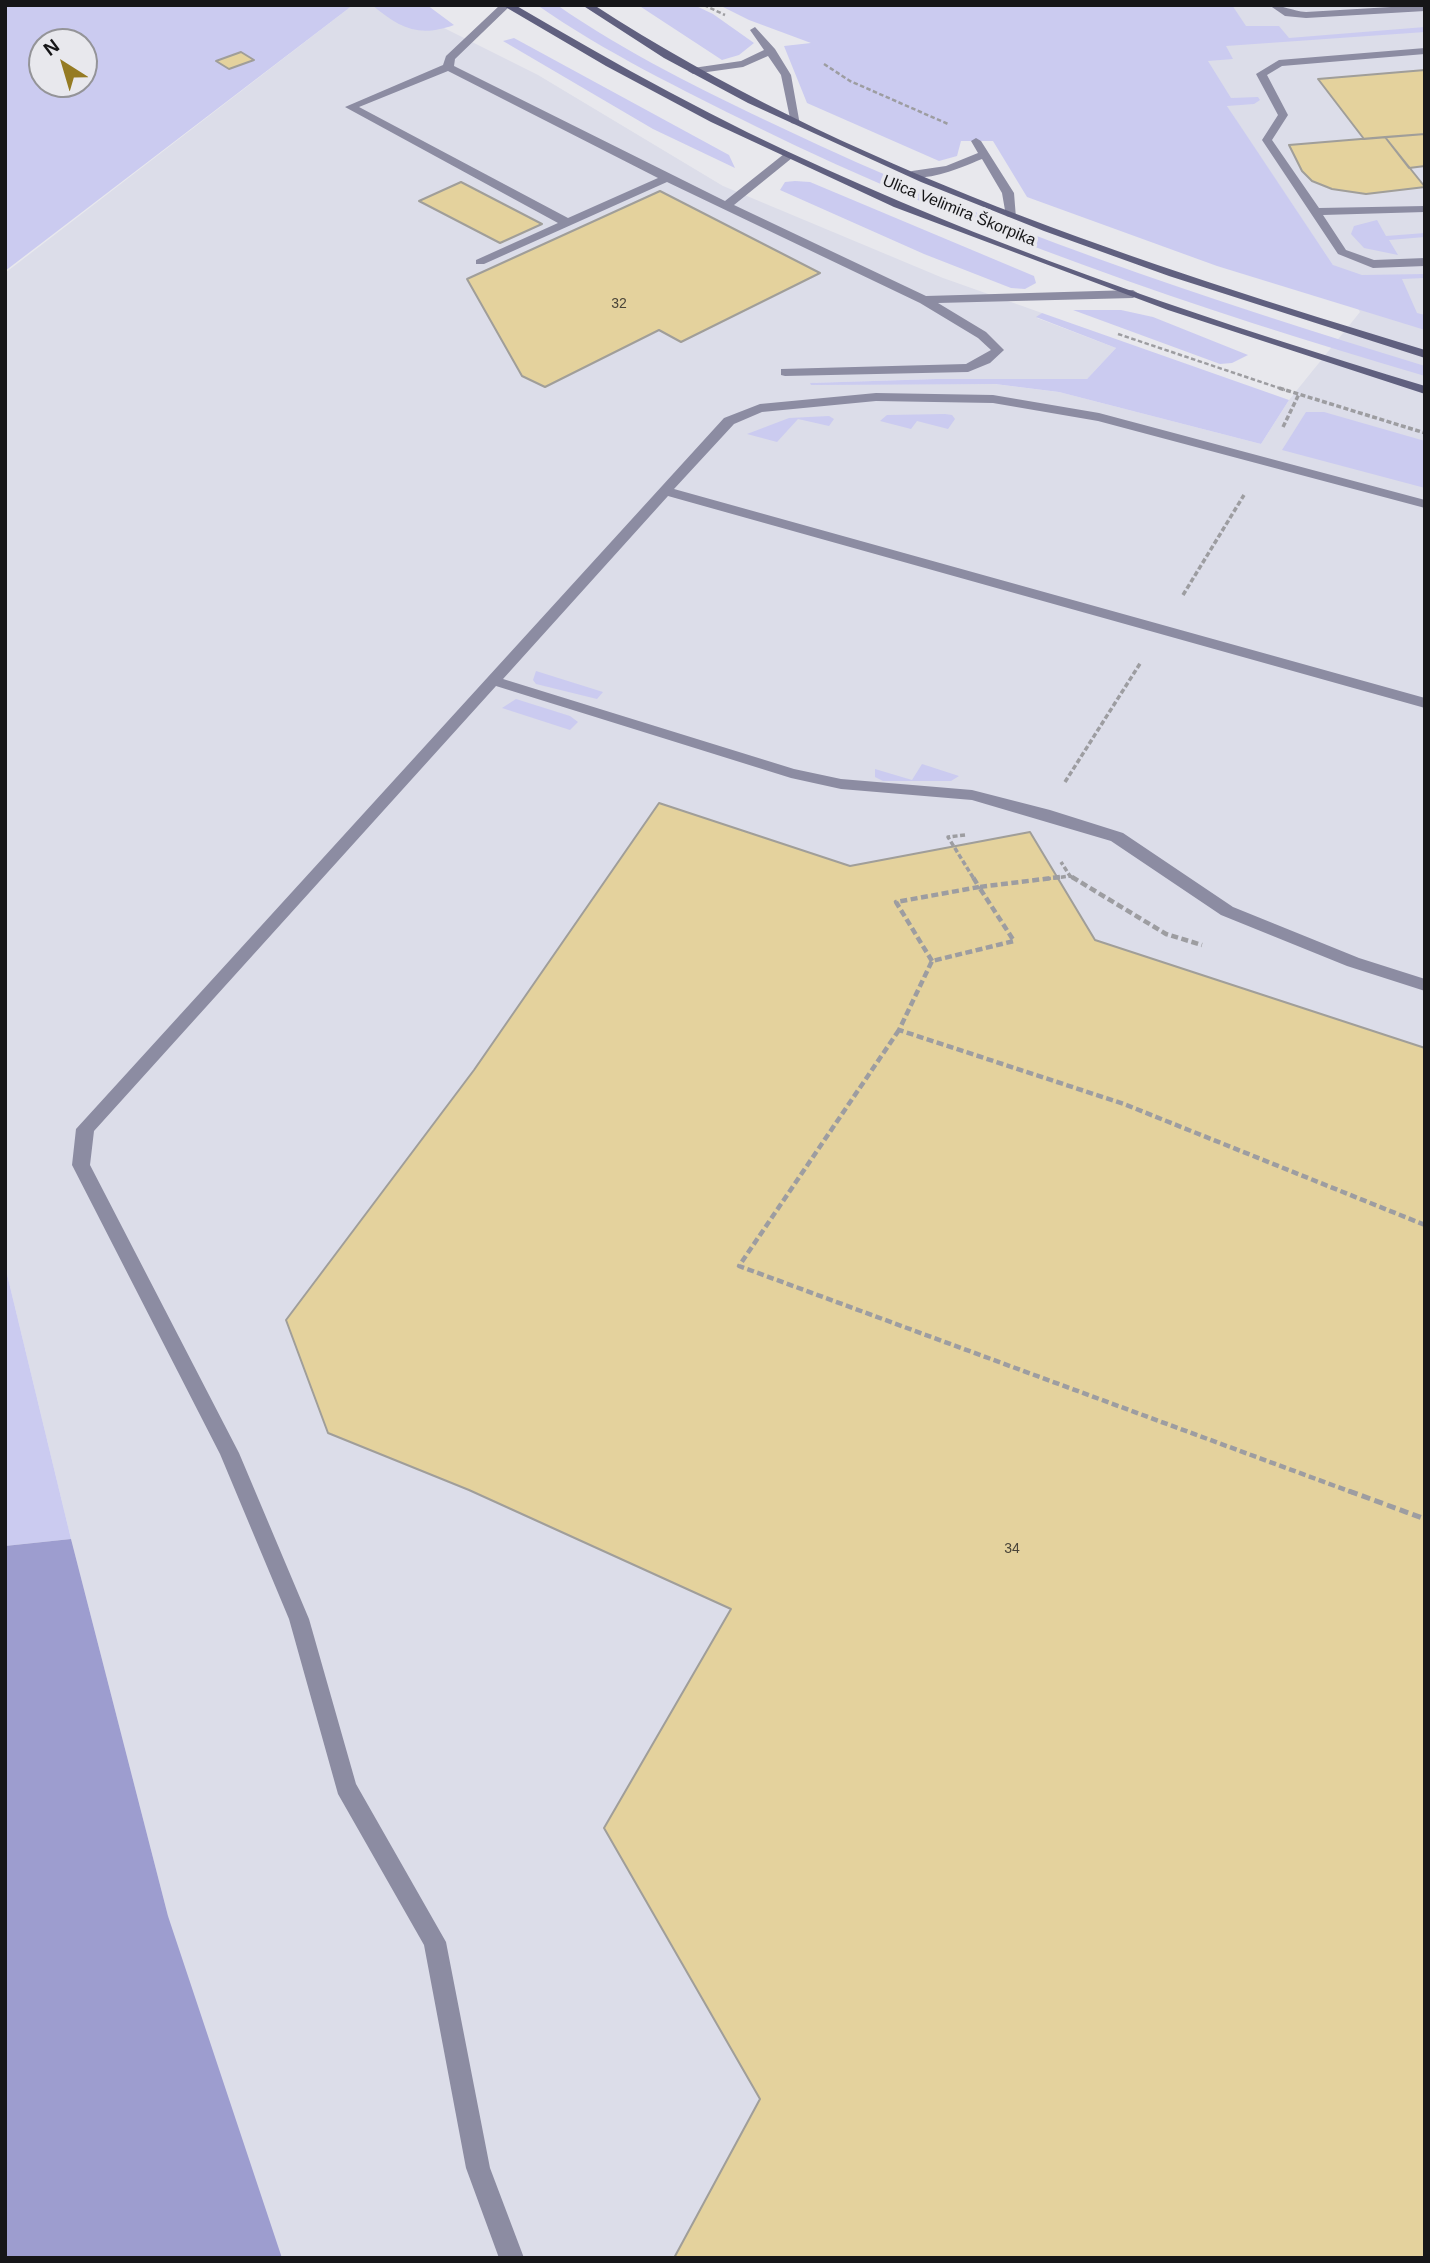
<!DOCTYPE html>
<meta charset="utf-8">
<style>
body{margin:0}
#map{position:relative;width:1430px;height:2263px;overflow:hidden;background:#e8e8ed;font-family:Arial,sans-serif}
canvas{display:block}
.frame{position:absolute;inset:0;border:7px solid #161618;pointer-events:none}
.north{position:absolute;left:28px;top:28px;width:70px;height:70px;box-sizing:border-box;background:#e8e8ed;border:2px solid #949498;border-radius:50%;rotate:323deg;font-size:19px;font-weight:700;line-height:28px;text-align:center;color:#161618}
.north::after{content:'';display:block;margin:auto;width:24px;height:32px;background:#957b23;clip-path:polygon(50% 0,100% 100%,50% 72%,0 100%)}
</style>
<div id="map">
<canvas width="1430" height="2263"></canvas>
<div class="frame"></div>
<div class="north">N</div>
</div>
<script>
const ctx = document.querySelector('canvas').getContext('2d');
ctx.lineJoin = 'round';
function fillPath(path, color) {
  ctx.fillStyle = color;
  ctx.fill(path, 'evenodd');
}
function strokePath(path, color, width, dash) {
  ctx.strokeStyle = color;
  ctx.lineWidth = width;
  ctx.lineCap = dash ? 'butt' : 'round';
  ctx.setLineDash(dash || []);
  ctx.stroke(path);
}
function label(font, color, halo, rows, align = 'center') {
  ctx.font = font + ' Arial,sans-serif';
  ctx.lineWidth = 7;
  ctx.setLineDash([]);
  ctx.textBaseline = 'middle';
  ctx.strokeStyle = halo;
  ctx.fillStyle = color;
  for (const [text, x, y, turn = 0] of rows) {
    ctx.save();
    ctx.translate(x, y);
    ctx.rotate((+turn || 0) * Math.PI / 180);
    ctx.textAlign = isNaN(turn) ? turn : align;
    if (halo) ctx.strokeText(text, 0, 0);
    ctx.fillText(text, 0, 0);
    ctx.restore();
  }
}
fillPath(new Path2D(`
 M353,5H398L538,75L723,186L943,278L1042,313L1037,318L1116,348L1087,379H936L811,383L995,384L1059,392L1261,444L1289,400L1360,312L1333,265L1244,133L1163,5H1425V2258H282L168,1916L71,1539L5,1266V273Z`), '#dcdde9');
fillPath(new Path2D(`
 M5,5H353L5,271ZM42,42H84V84H42Z
 M372,5H427L454,25C418,38 400,28 372,5Z
 M537,5H557C626,53 704,91 780,127C987,226 1205,299 1425,366V376C1196,309 969,231 755,126C681,89 606,53 537,5Z
 M638,5H694L713,14L754,43L739,55L722,60Z
 M719,5H1232L1246,26H1279L1289,38L1425,27V32L1226,46L1233,59L1208,61L1231,98L1258,97L1260,100L1254,104L1227,106L1333,265L1362,275L1425,274V278L1402,279L1417,313L1425,315V330L1217,266L1027,197L993,141H961L957,156L939,161L807,103L784,46L811,43L749,20Z
 M514,38L729,155L735,168L653,129L503,41Z
 M795,181L810,182L1034,276L1036,283L1025,289L1011,288L924,254L780,190L785,182Z
 M1377,220L1386,236L1425,233V237L1389,240L1398,255L1364,248L1351,234L1354,226Z
 M1073,310H1121L1153,317L1248,355L1232,363L1220,364Z
 M1042,313L1289,400L1261,444L1059,392L995,384L811,385L810,383L936,379H1087L1116,348L1036,317Z
 M1306,412H1324L1425,441V488L1282,450Z
 M945,414L952,415L955,419L948,429L917,421L911,429L880,421L887,415Z
 M829,416L834,419L829,426L798,419L777,442L747,434L789,418Z
 M536,671L603,692L597,699L536,684L533,680Z
 M516,699L570,716L578,722L570,730L502,708Z
 M922,764L959,776L951,781H883L875,777V769L912,780Z
 M5,1266L71,1539L5,1546Z`), '#cbcbf0');
fillPath(new Path2D(`
 M71,1539L168,1916L282,2258H5V1546Z`), '#9d9dcf');
const building = new Path2D(`
 M241,52L254,60L229,69L216,61Z
 M1425,70V134L1364,139L1318,79Z
 M1425,134V166L1409,168L1385,137Z
 M1385,137L1425,187L1366,194L1332,189L1312,181L1302,171L1289,145Z
 M461,182L542,224L500,243L419,201Z
 M660,191L820,273L681,342L659,330L545,387L522,376L467,279Z
 M659,803L850,866L1030,832L1095,940L1425,1048V2258H674L760,2099L604,1828L731,1609L469,1490L328,1433L286,1320L474,1070Z`);
fillPath(building, '#e4d29d');
strokePath(building, '#a09e99', 2);
strokePath(new Path2D(`
 M704,5L725,15
 M824,64L850,81L948,124
 M1118,334L1285,390`), '#9d9da1', 2.5, [4.5, 2.5]);
strokePath(new Path2D(`
 M1279,388L1425,433
 M1283,427L1299,394
 M1183,595L1244,495
 M1065,782L1141,662
 M965,835L948,837L974,879
 M1070,876L1075,879
 M1046,879L1070,876L1061,862`), '#9d9da1', 3.5, [5, 2.5]);
strokePath(new Path2D(`
 M1060,877L979,887L1014,941L932,961L899,1030L1124,1104L1425,1225
 M1072,877L1166,934L1202,945
 M932,961L896,902L979,887L973,877
 M899,1030L739,1266L1354,1493`), '#9d9da1', 4.5, [7, 3.5]);
strokePath(new Path2D(`
 M1349,1491L1425,1519`), '#9d9da1', 5, [9, 4.5]);
fillPath(new Path2D(`
 M500,5H511L455,59L454,66L725,201L784,154H792V158L734,205L926,296L1133,290L1139,294L1133,298L938,303L986,332L1004,350L990,363L968,372L785,376L781,375V369L966,364L991,350L978,338L920,303L667,182L484,264H476V260L558,223L345,107L443,65L446,56ZM448,71L658,178L568,218L359,107Z
 M1269,5C1283,5 1292,11 1306,12L1425,5V11L1306,18L1285,16Z
 M755,27L775,49L791,75L800,125L791,123L781,75L768,56L743,67L693,74L688,71L693,68L741,61L764,50L750,30Z
 M1425,48V54L1282,66L1267,75L1288,115L1272,140L1319,208L1425,206V212L1323,215L1346,250L1374,260L1425,258V266L1373,268L1338,254L1262,140L1278,115L1256,74L1279,60Z
 M976,138L981,141L1014,193L1016,218L1006,216L1002,193L982,159C965,166 922,185 906,174L912,171L946,166L978,153L971,141Z
 M876,393L993,395L1099,413L1425,500V508L1098,421L993,403L876,401L762,412L734,424L674,489L1425,698V708L668,496L503,679L794,769L841,779L972,790L1050,810L1123,833L1233,907L1359,958L1425,979V991L1347,966L1221,915L1111,841L972,800L841,789L791,778L496,686L94,1131L90,1165L239,1453L309,1619L356,1784L446,1942L490,2168L524,2258H499L466,2168L424,1945L338,1794L289,1619L220,1454L72,1165L76,1129L724,418L760,404Z`), '#8c8ca2');
fillPath(new Path2D(`
 M502,5H515C617,65 720,122 828,170C1020,257 1223,325 1425,386V394L1168,310L894,207L711,122L606,66Z
 M582,5H594C846,169 1139,263 1425,350V358L1169,276L1044,231L921,182L748,103L664,58Z`), '#60607f');
label('14px', '#4a4539', null, [
 ["32",619,304],
 ["34",1012,1549]
]);
label('16px', '#161618', '#e8e8ed', [
 ["Ulica Velimira Škorpika",959,211,22]
]);
</script>
